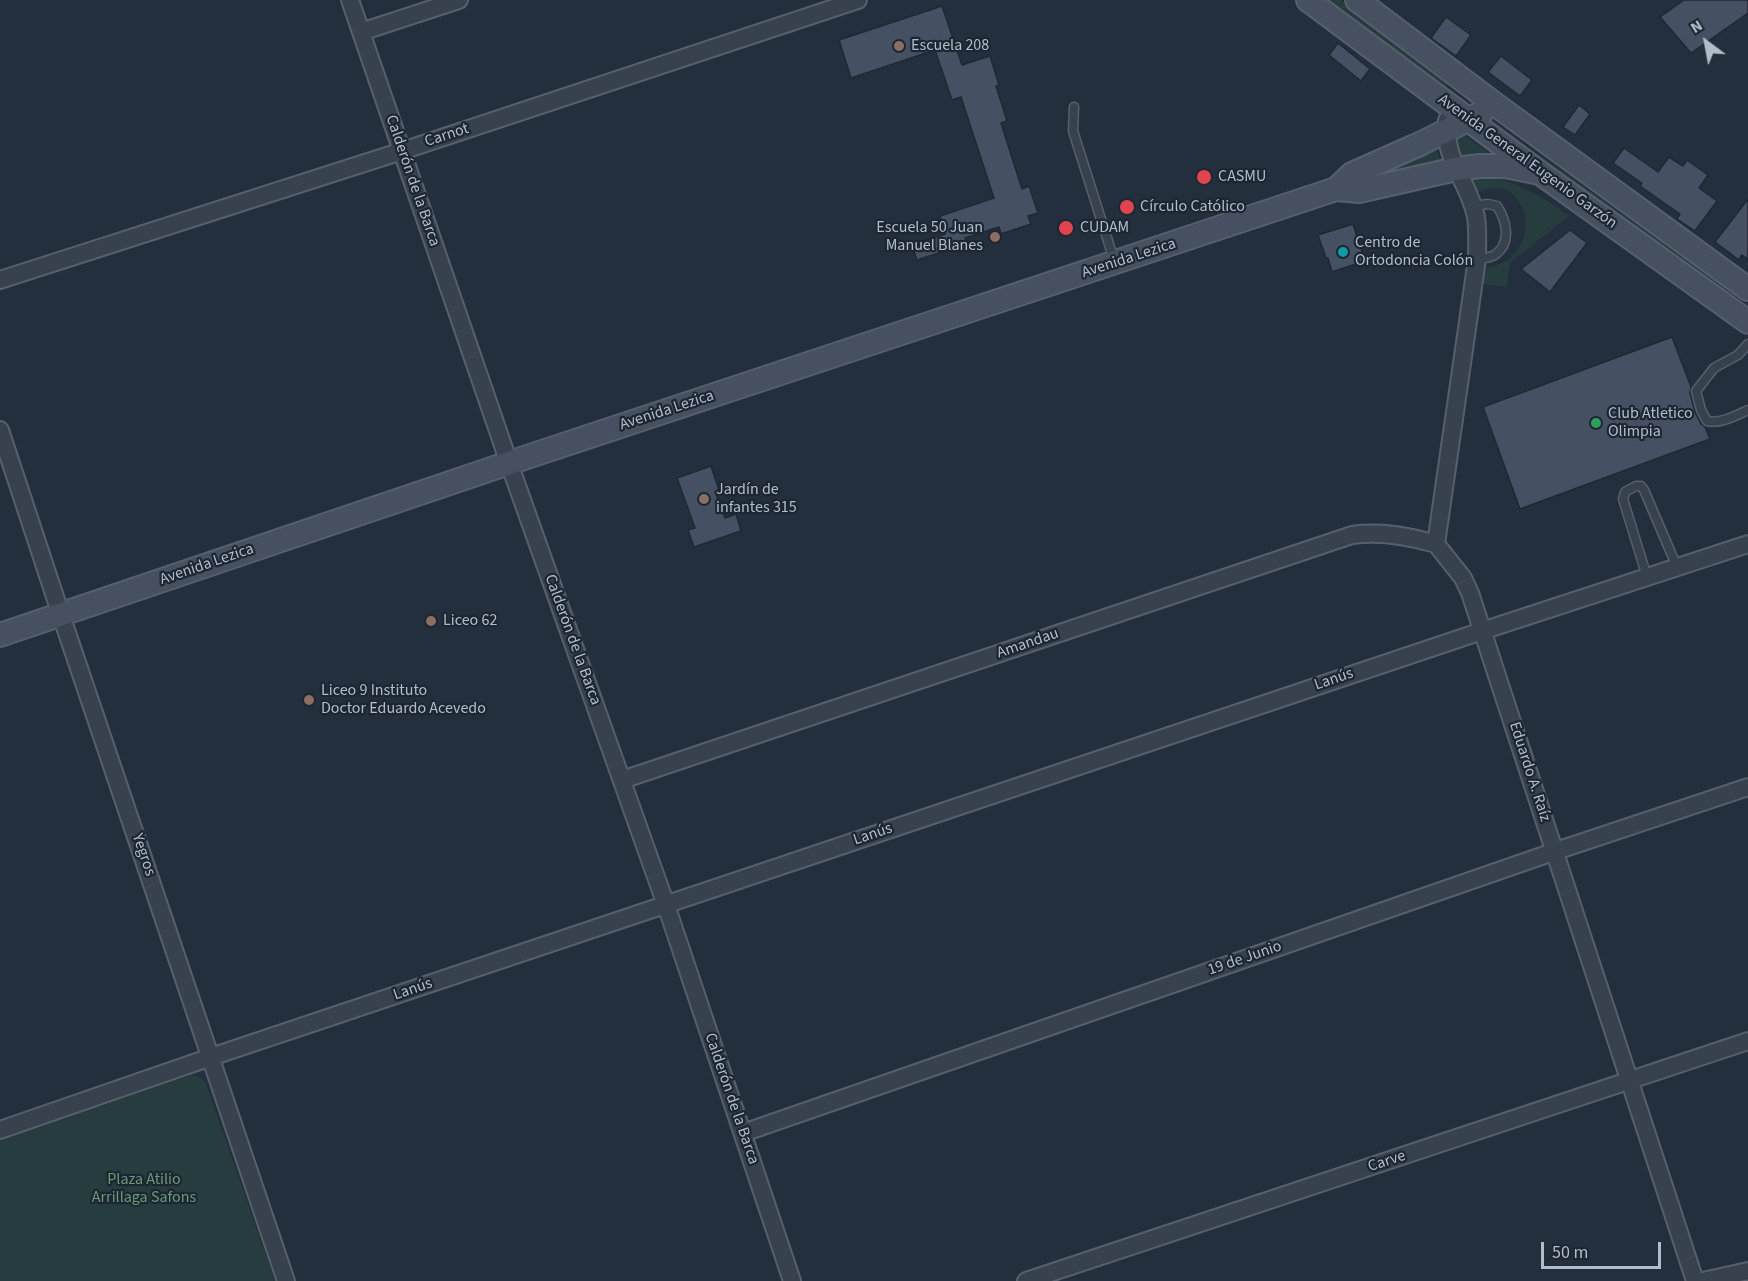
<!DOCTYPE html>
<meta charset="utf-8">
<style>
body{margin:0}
#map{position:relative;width:1748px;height:1281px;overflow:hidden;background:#242f3e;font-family:"Source Sans 3",sans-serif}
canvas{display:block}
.north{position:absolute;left:1676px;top:12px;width:60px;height:60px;-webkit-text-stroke:4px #1d2633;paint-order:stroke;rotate:328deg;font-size:16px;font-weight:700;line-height:24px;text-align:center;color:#b4bcc9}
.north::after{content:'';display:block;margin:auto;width:21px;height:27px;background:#b4bcc9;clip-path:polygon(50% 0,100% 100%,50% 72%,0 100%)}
.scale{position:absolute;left:1541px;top:1242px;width:120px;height:27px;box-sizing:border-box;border:3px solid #b4bcc9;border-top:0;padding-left:8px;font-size:18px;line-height:21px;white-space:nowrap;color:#b4bcc9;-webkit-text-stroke:4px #1d2633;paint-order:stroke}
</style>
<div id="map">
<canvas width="1748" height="1281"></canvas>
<div class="north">N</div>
<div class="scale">50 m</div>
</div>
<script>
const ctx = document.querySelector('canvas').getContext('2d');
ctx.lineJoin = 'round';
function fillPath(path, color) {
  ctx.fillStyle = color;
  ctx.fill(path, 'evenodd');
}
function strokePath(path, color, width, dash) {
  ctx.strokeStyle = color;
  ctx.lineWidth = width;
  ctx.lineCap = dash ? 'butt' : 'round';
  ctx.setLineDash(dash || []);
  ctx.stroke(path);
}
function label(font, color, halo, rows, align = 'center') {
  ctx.font = font + ' "Source Sans 3",sans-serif';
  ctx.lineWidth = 4.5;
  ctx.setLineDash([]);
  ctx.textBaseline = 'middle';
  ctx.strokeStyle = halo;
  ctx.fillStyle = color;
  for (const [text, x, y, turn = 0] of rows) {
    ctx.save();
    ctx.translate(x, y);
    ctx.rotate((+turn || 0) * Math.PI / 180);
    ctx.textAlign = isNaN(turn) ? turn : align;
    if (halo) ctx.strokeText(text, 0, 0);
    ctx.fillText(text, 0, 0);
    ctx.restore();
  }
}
fillPath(new Path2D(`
 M1331,0H1341L1451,82L1450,85L1444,86Z
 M1507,132L1735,294L1734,296L1506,134Z
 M1463,134L1465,136L1495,157H1463L1458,154L1453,140Z
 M1436,149L1441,163L1377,177L1376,174L1420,155Z
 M1489,175C1519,184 1544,197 1569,216L1510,263L1507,287L1483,284L1484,268C1551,261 1529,160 1473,195C1471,180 1474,176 1489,175Z
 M191,1075L201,1077L206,1084L275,1281H0V1141Z`), '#263c3f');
const building = new Path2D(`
 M1684,0H1748V13L1691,53L1660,17Z
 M942,6L962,65L990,56L999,85L996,86L1007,121L1001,123L1022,189L1029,186L1038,213L1028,216L1031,224L1001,234L999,227L965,238L967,244L917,260L912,245L945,234L940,216L994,198L961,97L952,100L935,50L851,78L839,40Z
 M1446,17L1471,35L1456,56L1431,38Z
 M1338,43L1370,69L1361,81L1329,55Z
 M1501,56L1532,80L1520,96L1488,72Z
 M1579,105L1590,114L1575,135L1563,127Z
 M1624,148L1658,172L1669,157L1683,166L1687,160L1708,175L1699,188L1717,201L1695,231L1677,219L1680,214L1640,186L1642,183L1613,163Z
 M1748,199V259L1742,255L1739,260L1715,242Z
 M1353,224L1365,261L1332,272L1328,258H1326L1318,235Z
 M1570,230L1587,243L1550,292L1521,269Z
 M1672,337L1691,387L1690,393L1695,412L1701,424L1705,427L1710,439L1520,509L1483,407Z
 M711,466L720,493L716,494L725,518L736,514L741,531L694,547L688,530L695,528L677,478Z`);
fillPath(building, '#455162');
strokePath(building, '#1f2835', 1.5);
const lane = new Path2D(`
 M1074,107L1073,131L1114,260
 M1472,206L1488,204L1497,206C1506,220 1512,242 1496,254C1492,258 1483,258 1477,259
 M1748,344L1738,355L1714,368L1696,391L1701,410L1707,421C1721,424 1735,416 1748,410
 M1647,577L1623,499L1625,492L1636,486H1641L1644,490L1677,567`);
const street = new Path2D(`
 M350,0L509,463L666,905L792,1281
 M361,32L459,0
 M1447,120C1443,161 1469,181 1476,217C1478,230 1477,246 1477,259L1436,544L1463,578L1470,593L1695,1281
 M0,280L402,151L858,0
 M0,430L61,615L286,1281
 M622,780L1352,535C1381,531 1408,536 1436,544
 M0,1130L211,1057L1482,631L1748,544
 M743,1133L1556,851L1748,787
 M1026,1281L1748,1041
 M1703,1281L1748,1271`);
const secondary = new Path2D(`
 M1308,0L1540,173L1748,322
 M1357,0L1496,105L1748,289
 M1336,189L1352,174L1422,143L1481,113
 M0,635L509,463L1336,189L1359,191L1456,169L1480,166H1505L1540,173`);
strokePath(lane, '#565f6c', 11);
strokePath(street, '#565f6c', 20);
strokePath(secondary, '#565f6c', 26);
strokePath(lane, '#38414e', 8);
strokePath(street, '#38414e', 16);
strokePath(secondary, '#465061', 22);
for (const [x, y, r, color] of [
 [899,46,6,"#8d6e63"],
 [1204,177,8,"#e0444e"],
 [1127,207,8,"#e0444e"],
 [1066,228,8,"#e0444e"],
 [995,237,6,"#8d6e63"],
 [1343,252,6,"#0f9aa8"],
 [1596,423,6,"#2e9e5b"],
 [704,499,6,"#8d6e63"],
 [431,621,6,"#8d6e63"],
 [309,700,6,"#8d6e63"]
]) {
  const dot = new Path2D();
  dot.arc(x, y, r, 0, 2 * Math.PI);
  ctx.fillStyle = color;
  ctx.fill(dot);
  strokePath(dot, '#1d2633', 2);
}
label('16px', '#b4bcc9', '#1d2633', [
 ["Escuela 208",911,46],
 ["CASMU",1218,177],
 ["Círculo Católico",1140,207],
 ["Escuela 50 Juan",983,228,"right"],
 ["Manuel Blanes",983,246,"right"],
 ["CUDAM",1080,228],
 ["Centro de",1355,243],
 ["Ortodoncia Colón",1355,261],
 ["Club Atletico",1608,414],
 ["Olimpia",1608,432],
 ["Jardín de",716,490],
 ["infantes 315",716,508],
 ["Liceo 62",443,621],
 ["Liceo 9 Instituto",321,691],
 ["Doctor Eduardo Acevedo",321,709]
], 'left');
label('16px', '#b4bcc9', '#1d2633', [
 ["Carnot",447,136,-18],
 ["Avenida General Eugenio Garzón",1527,162,36],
 ["Calderón de la Barca",412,181,71],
 ["Avenida Lezica",1129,259,-18],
 ["Avenida Lezica",667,411,-18],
 ["Avenida Lezica",207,565,-19],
 ["Calderón de la Barca",572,640,70],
 ["Amandau",1028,644,-19],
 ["Lanús",1334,680,-19],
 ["Eduardo A. Raíz",1529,772,72],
 ["Lanús",873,835,-19],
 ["Yegros",143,855,71],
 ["19 de Junio",1245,959,-19],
 ["Lanús",413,990,-19],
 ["Calderón de la Barca",731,1099,71],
 ["Carve",1387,1162,-18]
]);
label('16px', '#6b9a76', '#1d2633', [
 ["Plaza Atilio",144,1180],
 ["Arrillaga Safons",144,1198]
]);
</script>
